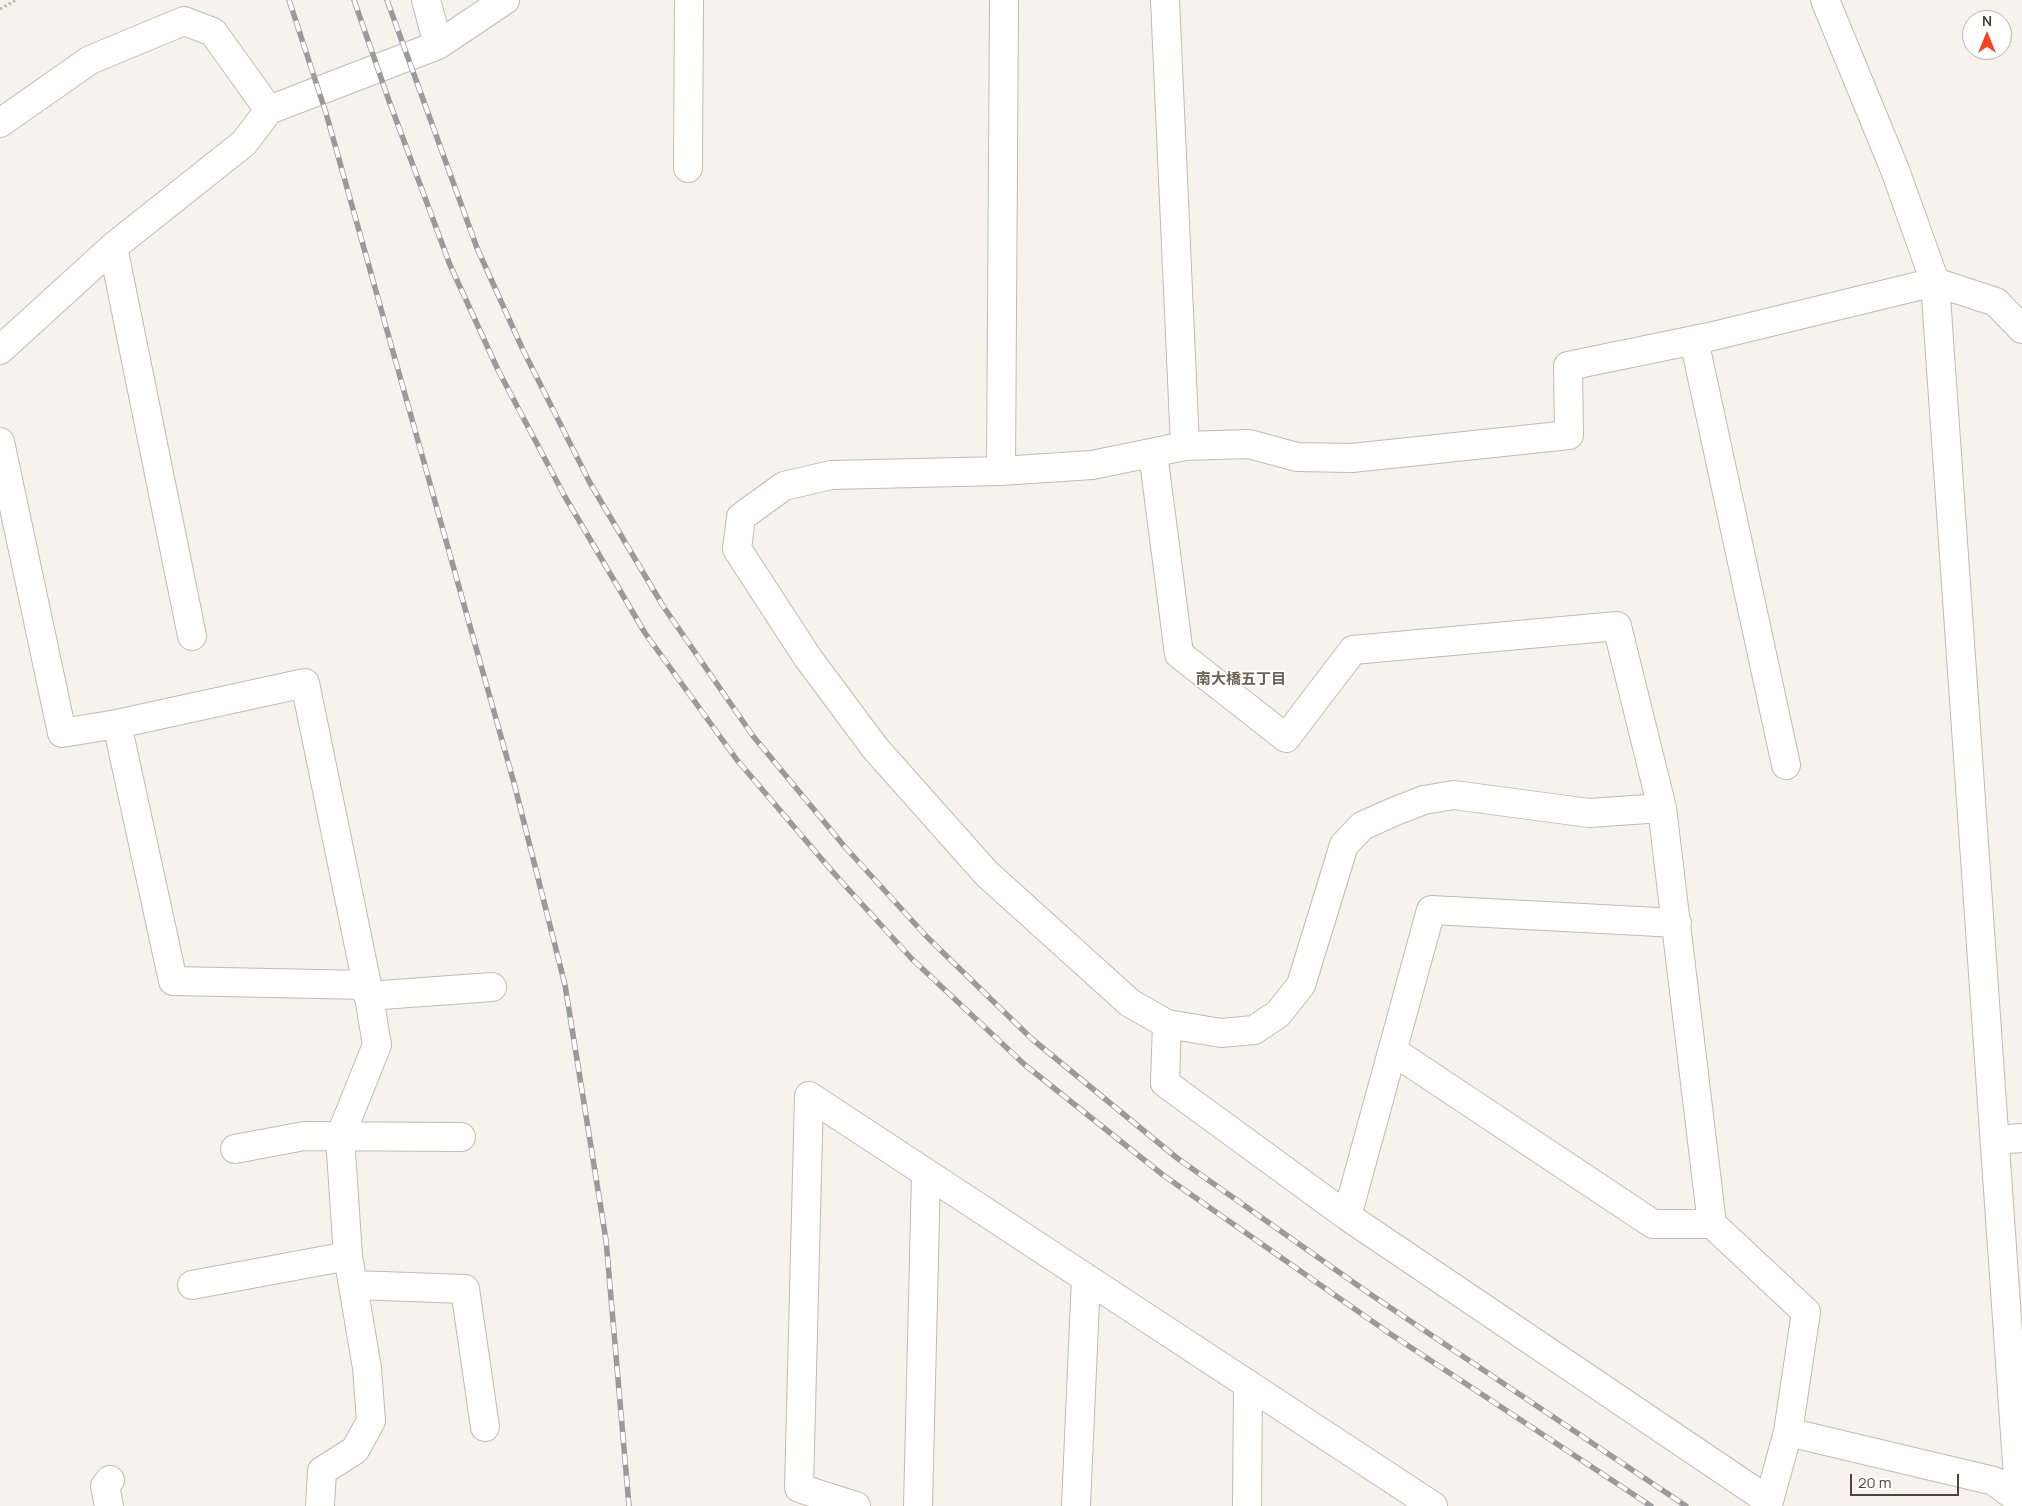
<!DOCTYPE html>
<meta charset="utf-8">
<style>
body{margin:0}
#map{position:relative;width:2022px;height:1506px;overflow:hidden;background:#f6f3ec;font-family:Manrope,sans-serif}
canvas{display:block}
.north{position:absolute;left:1962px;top:10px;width:50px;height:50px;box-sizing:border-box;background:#fff;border:1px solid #b7b4b0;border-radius:50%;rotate:0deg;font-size:14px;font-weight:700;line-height:20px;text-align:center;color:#4b4439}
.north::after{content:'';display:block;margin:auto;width:18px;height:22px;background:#fc3f1d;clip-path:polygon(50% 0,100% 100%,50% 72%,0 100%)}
.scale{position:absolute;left:1850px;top:1474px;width:109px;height:22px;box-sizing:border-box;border:2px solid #4b4439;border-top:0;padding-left:6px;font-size:15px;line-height:18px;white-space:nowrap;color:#4b4439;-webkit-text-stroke:4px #fff;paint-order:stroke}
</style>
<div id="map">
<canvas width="2022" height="1506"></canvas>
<div class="north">N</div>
<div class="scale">20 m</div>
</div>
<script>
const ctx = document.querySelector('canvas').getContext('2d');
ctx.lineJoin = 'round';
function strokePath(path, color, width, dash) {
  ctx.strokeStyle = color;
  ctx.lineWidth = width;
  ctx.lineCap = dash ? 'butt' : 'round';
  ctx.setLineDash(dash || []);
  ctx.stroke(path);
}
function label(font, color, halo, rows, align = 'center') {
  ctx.font = font + ' Manrope,"Noto Sans JP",sans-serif';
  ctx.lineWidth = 4;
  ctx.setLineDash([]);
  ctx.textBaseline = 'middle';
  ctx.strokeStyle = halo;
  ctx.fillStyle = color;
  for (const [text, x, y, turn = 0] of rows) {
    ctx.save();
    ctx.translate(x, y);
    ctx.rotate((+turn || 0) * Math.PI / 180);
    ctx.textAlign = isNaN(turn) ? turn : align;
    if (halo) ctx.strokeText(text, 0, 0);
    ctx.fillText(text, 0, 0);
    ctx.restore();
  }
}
const minor = new Path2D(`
 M426,0L438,45
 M1165,0L1185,446
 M1825,0L1895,170L1935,282L2020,1506
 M0,123L90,60L184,21L213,32L269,110
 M688,168L689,0
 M113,247L192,636
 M1694,340L1786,765
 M0,350L113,247L244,143L269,110L438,45L505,0
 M0,442L62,733L117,724L305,683L367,985L377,1045L340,1137L348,1256L367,1368L371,1421L355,1450L322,1471L320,1506
 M1153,453L1179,654L1286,738L1353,650L1617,626L1662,808
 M1001,471L1004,0
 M117,724L173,981L367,985
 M1677,923L1431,910L1347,1216L1769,1501L1788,1432L1806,1312L1712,1224L1662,808L1589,813L1454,795L1424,800L1393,812L1362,826L1344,845L1301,985L1278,1014L1254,1030L1221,1033L1167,1024L1130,1003L987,874L875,748L808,658L737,549L741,517L784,486L831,475L1001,471L1092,465L1185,446L1249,444L1297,457L1352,458L1569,435L1568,366L1709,337L1935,282L1996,302L2022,329
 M368,996L492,987
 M1167,1024L1165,1083L1347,1216
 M1393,1051L1653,1224H1712
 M1995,1140L2022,1138
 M235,1149L304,1136L461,1137
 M192,1285L348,1256
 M354,1285L465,1289L485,1427
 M1788,1432L1994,1481L2022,1502
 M109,1506L105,1486L110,1480
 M856,1506L799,1488L809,1096L1433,1506
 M918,1506L926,1175
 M1076,1506L1086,1278
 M1247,1506L1248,1384`);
strokePath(minor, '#c2bbae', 30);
strokePath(new Path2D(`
 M0,9L16,0`), '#c4b79f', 3, [2.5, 2.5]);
strokePath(minor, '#fff', 28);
const rail = new Path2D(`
 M289,0L326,113L514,783L565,985L606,1240L629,1506
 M354,0L388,98L450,265L498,370L564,495L645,633L737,760L831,870L912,959L1025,1065L1163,1175L1389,1333L1651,1506
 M387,0L477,248L523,350L590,483L663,606L753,736L845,847L927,937L1032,1039L1177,1158L1370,1294L1686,1506`);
strokePath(rail, '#9a9a9a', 5.5);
strokePath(rail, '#fff', 4, [11]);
label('bold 15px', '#6e6250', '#fff', [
 ["南大橋五丁目",1241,680]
]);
</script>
